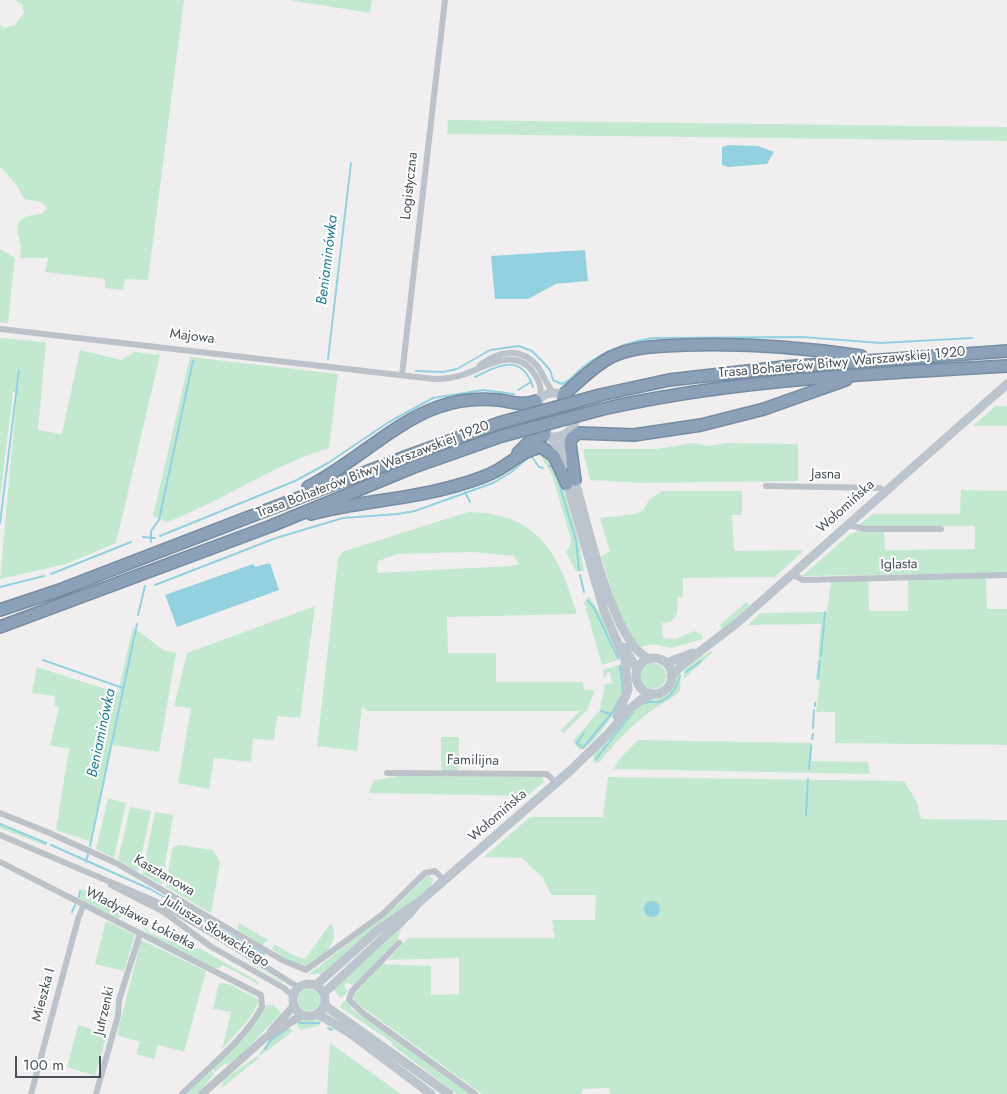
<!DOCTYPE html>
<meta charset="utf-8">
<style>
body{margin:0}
#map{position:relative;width:1007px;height:1094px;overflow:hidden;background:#f0eeee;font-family:Jost,sans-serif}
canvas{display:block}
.scale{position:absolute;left:15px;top:1056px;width:86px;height:22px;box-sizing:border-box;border:2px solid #485159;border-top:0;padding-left:6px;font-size:15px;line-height:18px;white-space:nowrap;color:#485159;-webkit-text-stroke:4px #fff;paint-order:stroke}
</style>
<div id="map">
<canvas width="1007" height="1094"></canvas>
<div class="scale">100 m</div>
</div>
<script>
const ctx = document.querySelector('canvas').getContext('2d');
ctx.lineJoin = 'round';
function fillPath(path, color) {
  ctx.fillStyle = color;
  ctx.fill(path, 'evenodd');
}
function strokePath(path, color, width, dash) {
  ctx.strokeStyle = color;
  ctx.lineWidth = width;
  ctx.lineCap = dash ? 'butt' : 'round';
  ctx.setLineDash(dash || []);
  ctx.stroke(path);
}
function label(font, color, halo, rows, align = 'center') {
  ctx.font = font + ' Jost,sans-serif';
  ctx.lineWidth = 4;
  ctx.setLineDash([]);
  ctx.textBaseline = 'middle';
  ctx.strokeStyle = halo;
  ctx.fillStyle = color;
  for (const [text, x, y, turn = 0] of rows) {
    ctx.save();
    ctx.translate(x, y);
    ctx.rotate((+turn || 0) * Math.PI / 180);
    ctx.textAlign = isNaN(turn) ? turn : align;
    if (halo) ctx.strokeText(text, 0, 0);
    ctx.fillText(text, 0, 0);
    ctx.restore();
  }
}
fillPath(new Path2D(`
 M15,0H184L148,280L125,279L123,290L105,288V279L45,272L48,258H20C26,235 0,217 42,214L47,208L41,202L24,199L16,184L0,167V25L4,28L15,25L24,13L22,4Z
 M289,0H372L370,13Z
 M448,120L1007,127V141L447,134Z
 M0,249L15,258L8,323L0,322Z
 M0,338L46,342L38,430L62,434L80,350L121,360L135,352L160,355L116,543L66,564L0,579L17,392H13L0,499Z
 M190,357L338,374L329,448C273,465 223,501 167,522L153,516Z
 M996,406H1007V426H973Z
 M693,443L708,446L727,443L798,444V481L642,483L590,480L583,451L584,449H656Z
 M538,451L542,452L558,468L579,540L584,571L576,572L566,552L570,547L571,539L552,475Z
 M961,490L1007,491V573L802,576L850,534L859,531H884L885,550L975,549V526H858L872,514H960Z
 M662,491H742V515H732L734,551L804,550L775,577L683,578V597H678L677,614L671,622L662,623L663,638L676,639L694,631L702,635L703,639L671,648L653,644L641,647L637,645L619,613L601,556L610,552L600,518L636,514L643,510L649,500Z
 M468,512C538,513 559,553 577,614L447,617L448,653H496V682H583L584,690H595L587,710L564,733L560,731L580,711H367L362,706L357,751L317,746L338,559L342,552ZM473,552L514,556L519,564L511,566L377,573L378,561L398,554Z
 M986,578L987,609H1007V745L835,743V712H816L820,680H816L821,624L748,625L760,613L827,612L831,581L868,580L869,611H908V579Z
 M589,597C595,602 619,649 621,659L602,665L584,602Z
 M747,602L750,605L723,630L719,625Z
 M315,606L300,718L277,716L274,740L253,739L251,762L214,758L209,789L178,783L191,708L174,706L187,653Z
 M133,627L163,650L176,653L159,752L113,745L112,741L90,841L56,830L69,749L50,745L59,707L54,705L55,696L32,693L37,667L118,693Z
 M711,651L713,652L684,679V668Z
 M640 676a13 13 0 1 1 26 0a13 13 0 1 1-26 0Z
 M622,664C622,673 626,687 624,695C620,707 591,749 580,750L575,745L574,740L600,710L605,684L612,683L610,672L606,673V677L604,678L603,670Z
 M681,670L680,691C672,699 663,703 654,709C634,723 614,743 600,762L594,763L593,754C608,736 624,709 647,700C655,696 662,699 669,693C676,686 673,675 681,670Z
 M441,737H459L458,771H441Z
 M638,740L813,743L811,761L868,762L870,774L614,769L619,759Z
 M399,776L542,777L544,782L527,796L369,793L374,780Z
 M608,777L904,781L917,802L921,819L1007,820V1094H610L609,1088L582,1089V1094H482L354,1001L353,995L382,964L431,966V995L459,994V958L388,960L408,938H555L552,920H595L596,895H551L543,878L522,858L484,857L530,817H603Z
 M108,798L126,803L114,858L96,849Z
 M130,807L151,811L138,872L118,860Z
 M155,812L173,815L162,885L142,874Z
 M0,823L47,843L46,846L0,828Z
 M179,845L213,850L220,862L211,913L166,887L172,848Z
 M430,876L433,879L432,884L419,896L323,974H309L399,904L426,877Z
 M82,889L124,908L122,916L117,919L80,899Z
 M420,907L401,929L396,944L354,985L347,983L344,985L348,992L341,998L334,990L335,988Z
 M126,914L139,920L150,933L182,946L201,949L259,982L258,984L223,965L217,969L151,937L139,922Z
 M106,921L135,935L124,971L95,964Z
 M239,923L268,940L262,945L238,930Z
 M331,923C342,943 321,957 308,968L290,962L272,949L274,944L291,954L305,959Z
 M195,932L283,982V983Z
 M141,940L206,971L184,1052L158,1045L154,1059L136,1054L140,1042L117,1035Z
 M219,983L229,984L258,999C259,1013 231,1038 222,1049L231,1012L213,1009Z
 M298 1000a11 11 0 1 1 22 0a11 11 0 1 1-22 0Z
 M343,1001H347L352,1009L471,1094H457L392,1045L393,1043L340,1007Z
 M266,1005H274L281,1013L242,1054L227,1065L225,1063L215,1072L212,1068L254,1023Z
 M301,1019H317L323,1021L318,1026L300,1030L295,1021Z
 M78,1025L107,1034L95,1076L67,1067Z
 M289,1025L292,1032L260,1056L259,1054L271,1038Z
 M330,1043L401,1094H327Z
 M257,1056L259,1058L222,1088L223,1080Z
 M210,1069L214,1074L197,1094H184Z`), '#c2e9d0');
fillPath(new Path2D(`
 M728,145L758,146L774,152L767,164L728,167L722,165V147Z
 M585,250L588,281L556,284L528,299H495L491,256Z
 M270,563L279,590L177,627L165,595L253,564L255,567Z
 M644 909a8 8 0 1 1 16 0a8 8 0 1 1-16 0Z`), '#94d1e0');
strokePath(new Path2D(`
 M328,359L351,163
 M416,371L443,372L457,369L490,350L519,346L532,351L541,360L550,370L553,380L562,384C571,380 575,374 583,367C604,351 627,342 653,338L802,337L881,343L972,338
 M475,377C499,365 522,353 533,387
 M518,390L531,382
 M549,466H553
 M556,473L576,540L579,570
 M465,492L470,502
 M0,523L19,370
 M160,536L295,481L328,463L389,422L433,398L483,390L514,394
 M143,537L155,538
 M151,542V531L159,520L193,361
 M51,574L131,542
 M580,575L584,592
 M155,585L276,538L343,518L398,514L415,511L493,483L510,473L529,457L531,456L539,467L543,468
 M0,587L44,576
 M588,601L594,608L618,658
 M138,615L145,586
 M821,656L825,612
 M43,660L123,688
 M620,666L623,692
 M686,672L701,661
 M818,678L820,661
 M642,704C648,700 653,703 659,702C671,698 677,687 680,676
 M815,706V703
 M601,711L611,714
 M813,728L814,710
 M584,733L577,743L583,748L611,714L621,697
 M812,739L813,734
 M596,759L633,712
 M809,769L811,746
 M806,815L808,779
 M0,824L46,843
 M51,845L150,889L264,954
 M90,846L137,624
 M86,862L88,854
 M79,897L80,891
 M72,912L75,905
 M299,1023H319
 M328,1028L332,1030
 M265,1049L271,1040L287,1029`), '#94d1e0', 2);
const motorway = new Path2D(`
 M563,395C579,382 592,367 611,357C635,346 660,346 686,345C747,343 801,347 861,356
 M600,395L669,380L783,367L1007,351
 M603,409C736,379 872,374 1007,366
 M518,453L534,437L545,435
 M575,480L570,444L571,439L578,433L634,435L701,425L764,409L846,380
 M308,487C352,465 393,423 438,407C457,400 480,398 499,400C513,402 522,406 536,401
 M311,514C358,501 408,500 455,486C469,482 484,478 498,470C512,462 524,450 541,447L554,456L567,484
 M0,610L57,591L410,455L499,423
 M0,627L271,526L414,467L502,436`);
strokePath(motorway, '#778ca2', 14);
strokePath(new Path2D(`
 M0,329L434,379C444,379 455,378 465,374C486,366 516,347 533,372C539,380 542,387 540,397
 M480,365C498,351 521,346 538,367C544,375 546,385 554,393
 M402,375L445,0
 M766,486L880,488L884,492
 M847,525L866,529H941
 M792,574L803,580L1007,575
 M387,773L547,774L556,783
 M0,813L45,831L116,863L284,961L306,970L383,914L425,873L435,871L444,880
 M0,835L155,901L216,936L298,987
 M0,862L261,995L262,1007C243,1041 209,1067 182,1094
 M111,885L164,912L210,946L284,988L293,996
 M399,943L352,991L349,1000L363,1013L475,1094
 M31,1094L78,919L84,904
 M96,1094L118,1016L119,1000L140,934`), '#bbc2c9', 6);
strokePath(new Path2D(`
 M271,1031L293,1007
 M202,1094L265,1038L302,1015`), '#bbc2c9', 8);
strokePath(new Path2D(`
 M532 415a22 22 0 1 1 44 0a22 22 0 1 1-44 0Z
 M566,433L564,442L568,457
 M549,436L557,446L563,466
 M573,474C585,513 612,646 650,659
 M566,479L604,611L625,660L628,690L617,716
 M624,647L637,669
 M636 676a18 18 0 1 1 36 0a18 18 0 1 1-36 0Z
 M666,663L693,653
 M671,676L681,666L737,623L1007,384
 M293 1000a16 16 0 1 1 32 0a16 16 0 1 1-32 0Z
 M316,985L379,929L416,904
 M324,993L410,913L418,903L571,770L608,734L627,711L642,699L653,694
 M324,1005L449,1094
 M318,1014L351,1034L431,1094`), '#bcc4cd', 9);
strokePath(motorway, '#8ca1b7', 11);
const motorwayBridge = new Path2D(`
 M499,423L600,395
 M502,436L603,409`);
strokePath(motorwayBridge, '#778ca2', 14, []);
strokePath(motorwayBridge, '#8ca1b7', 11);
label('14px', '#485159', '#fff', [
 ["Logistyczna",410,186,-84],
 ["Majowa",192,337,7],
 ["Trasa Bohaterów Bitwy Warszawskiej 1920",842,363,-5],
 ["Trasa Bohaterów Bitwy Warszawskiej 1920",373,470,-21],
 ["Jasna",826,475,1],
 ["Wołomińska",846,507,-42],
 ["Iglasta",899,565,-1],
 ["Familijna",473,761,1],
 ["Wołomińska",498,816,-41],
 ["Kasztanowa",164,876,30],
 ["Władysława Łokietka",140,919,27],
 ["Juliusza Słowackiego",216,932,32],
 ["Mieszka I",44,995,-75],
 ["Jutrzenki",105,1011,-77]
]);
label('italic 15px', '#1e7e96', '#fff', [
 ["Beniaminówka",328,260,-83],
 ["Beniaminówka",102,733,-78]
]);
</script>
